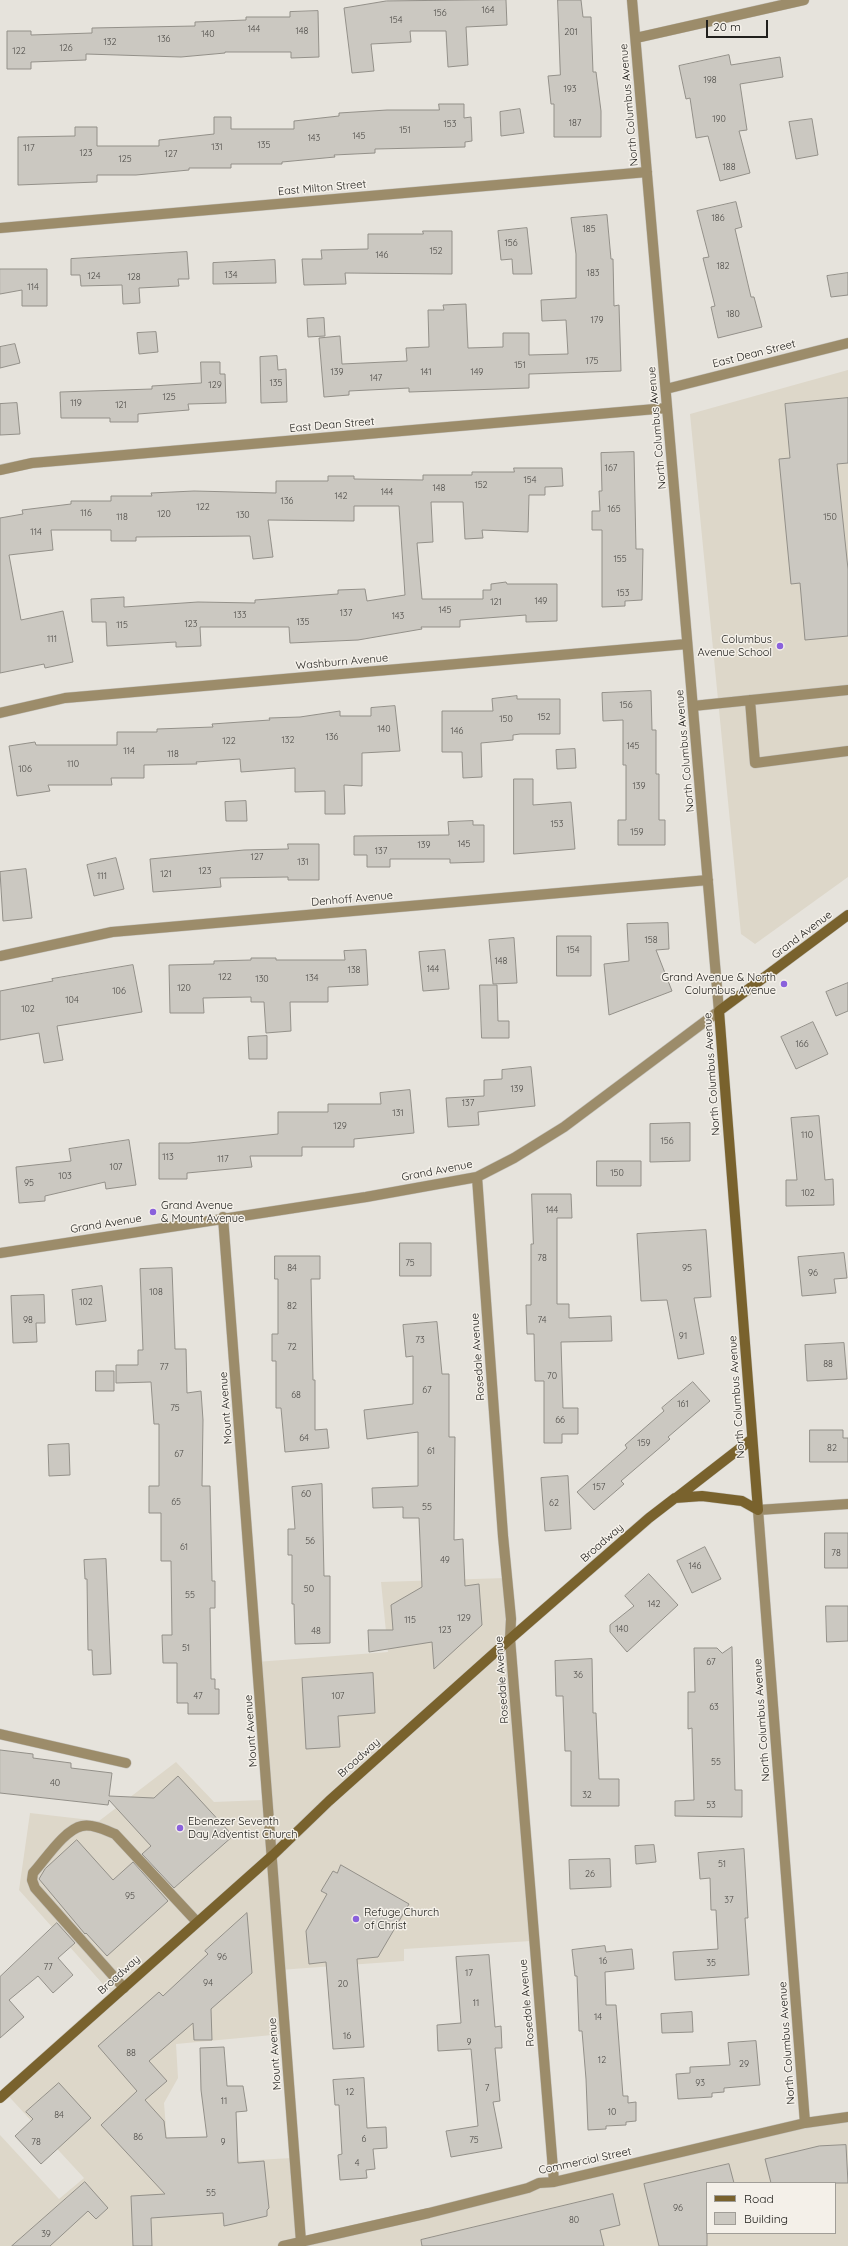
<!DOCTYPE html>
<style>
body{margin:0}
#map{position:relative;width:848px;height:2246px;overflow:hidden;background:#e6e3dc;font-family:Quicksand,sans-serif}
canvas{display:block}
.legend{position:absolute;left:706px;top:2182px;width:130px;height:52px;box-sizing:border-box;background:#f4f0e9;border:1px solid #a09d97;margin:0;padding:5px 7px;list-style:none;font-size:12px;color:#21201d}
.legend li{display:flex;align-items:center;gap:8px;height:20px}
.legend b{width:20px;border:1px solid #a09d97}
.scale{position:absolute;left:706px;top:20px;width:62px;height:18px;box-sizing:border-box;border:2px solid #21201d;border-top:0;padding-left:5px;font-size:12px;line-height:14px;white-space:nowrap;color:#21201d;-webkit-text-stroke:3px #f4f0e9;paint-order:stroke}
</style>
<div id="map">
<canvas width="848" height="2246"></canvas>
<ul class="legend">
<li><b style="height:5px;background:#79622d"></b>Road</li>
<li><b style="height:11px;background:#cbc8c1"></b>Building</li>
</ul>
<div class="scale">20 m</div>
</div>
<script>
const ctx = document.querySelector('canvas').getContext('2d');
ctx.lineJoin = 'round';
function fillPath(path, color) {
  ctx.fillStyle = color;
  ctx.fill(path, 'evenodd');
}
function strokePath(path, color, width, dash) {
  ctx.strokeStyle = color;
  ctx.lineWidth = width;
  ctx.lineCap = dash ? 'butt' : 'round';
  ctx.setLineDash(dash || []);
  ctx.stroke(path);
}
function label(font, color, halo, rows, align = 'center') {
  ctx.font = font + ' Quicksand,sans-serif';
  ctx.lineWidth = 3;
  ctx.setLineDash([]);
  ctx.textBaseline = 'middle';
  ctx.strokeStyle = halo;
  ctx.fillStyle = color;
  for (const [text, x, y, turn = 0] of rows) {
    ctx.save();
    ctx.translate(x, y);
    ctx.rotate((+turn || 0) * Math.PI / 180);
    ctx.textAlign = isNaN(turn) ? turn : align;
    if (halo) ctx.strokeText(text, 0, 0);
    ctx.fillText(text, 0, 0);
    ctx.restore();
  }
}
fillPath(new Path2D(`
 M848,370V877L755,944L741,934L690,414Z
 M505,1578L531,1941L404,1949V1961L279,1970L283,2034L176,2044L178,2078L164,2103L169,2165L292,2158L298,2240L848,2118V2246H0V2135L59,2199L84,2178L2,2089L110,1992L19,1890L30,1813L99,1821L176,1762L214,1802L263,1800L256,1662L388,1652L381,1582ZM707,2183H835V2233H707Z`), '#ddd7c9');
const building = new Path2D(`
 M506,0L507,25L466,27L468,65L448,67L446,31H410L411,42L371,44L374,71L352,73L344,8L386,1Z
 M558,0H581L583,17H591L593,72H596L601,111V137H554V104H551L548,76L560,75Z
 M318,11L319,57L291,58V52H225V53L181,57L86,54V60L31,62V69H7V31H31V35L92,33V28L195,26V22L246,20V17H290V12Z
 M729,55L731,65L780,57L783,77L740,84L747,130L739,131L750,173L720,181L708,136L696,138L690,98L686,99L679,66Z
 M439,104H464V118L471,117L472,141L465,142V147L375,149V153L334,155L335,157L282,162V164H231V168H189V170L136,175H97V182L18,185V137L75,136V127H97V146H159V140L214,134V117H231V129H294V121L339,116V113L387,110H439Z
 M520,109L524,133L501,136L500,112Z
 M812,119L818,155L796,159L789,122Z
 M736,202L742,227L735,229L751,297H754L762,327L718,338L711,307L715,306L703,258L709,257L697,211Z
 M607,215L611,259H613L614,306L619,305L621,371L529,374V388L409,392V388L349,391V395L324,397L319,338L340,336L342,364L407,361L406,348L429,347L428,310H444L443,305L466,304L468,348L503,347V333H529V355L568,354L566,320L542,321L541,300L576,298V254L571,218Z
 M527,228L532,274H513L512,259L501,260L498,231Z
 M423,231H452V274L345,273L346,284L304,285L302,259H322L321,250L368,249V234H423Z
 M187,252L189,279H178L179,286L139,288L140,303L123,304L122,285L81,286L80,275H71V259Z
 M275,260L276,283L213,284V263Z
 M0,269H47V306H22V290L0,294Z
 M848,273V295L831,297L827,276Z
 M324,318L325,336L308,337L307,319Z
 M156,332L158,352L139,354L137,333Z
 M15,344L20,363L0,368V347Z
 M277,356L278,370L286,369L287,402L261,403L260,357Z
 M201,362H220V374H225L226,403L188,404L189,410L138,414V422H110V418H61L60,392L152,389V386L201,383Z
 M848,398V463L837,464L848,569V636L805,640L800,583L791,584L779,459L790,458L785,404Z
 M17,403L20,434L0,435V404Z
 M634,452L636,549H643L642,600L625,601V606L602,607V530H592V511H600L599,491H602L601,453Z
 M514,468H562L563,486L545,487V495H529L528,532L482,530L483,538L465,539L463,502H431L433,542L417,543L422,599H483V590H491V584L506,582L507,584H557V621L526,622V615L460,620V627H421L422,629L358,640L290,643L289,627H200L201,646L176,647V642L107,646L106,622H92L91,599L124,597V607L198,602L255,603V600L338,594V590L365,589L367,601L405,595L399,506H354V521L268,520L273,557L253,559L250,536L136,537V541H111V530H51L53,550L9,555L21,620L63,611L73,662L45,668L44,664L0,673V518L23,514L22,510L71,504V501H111V496H152L151,493L194,491L276,493V481H328V476H354V479L423,480V475H472V472H514Z
 M651,691L652,730H656V774H659V820H665V845H618V820H626V765H623V720L603,721L602,693Z
 M517,696V699H560V734H520L513,735V740L481,743L482,777L463,778L462,752H442V711H493L492,699Z
 M395,706L400,751L362,753V786L344,785L345,814H325V791L295,792V768L241,772L240,759L196,762L197,764L144,765V778H111L112,785H48L50,791L17,796L9,746L35,742L36,745H117V732H157V729L213,727L212,724L270,720L269,718L300,717L340,711V716H371V708Z
 M575,749L576,768L557,769L556,750Z
 M514,779H533V805L571,802L575,849L514,854Z
 M246,801L247,821H226L225,802Z
 M473,821V825H484V862L450,863V859H390V867H367V855H354V836L449,835L448,822Z
 M288,844H319V880H288V877L220,878L221,887L153,892L150,859L244,850L288,849Z
 M116,858L124,889L94,896L87,865Z
 M26,869L32,918L3,921L0,872Z
 M668,923L669,949L656,950L672,991L609,1015L604,964L629,961L627,924Z
 M557,936H591V976H557Z
 M514,938L517,983L493,984L489,940Z
 M366,950L368,985L328,987V1002H290L291,1031L266,1033L264,1002H251V997L203,998L204,1013H170L169,965L214,964V961L251,960V958H276V960H345L344,951Z
 M445,950L449,989L423,991L419,952Z
 M133,965L142,1012L57,1026L63,1060L44,1063L39,1033L0,1040V991L53,981L52,979Z
 M848,983V1011L836,1016L826,992Z
 M480,985H497L498,1021H509V1038H482Z
 M813,1022L828,1054L796,1069L781,1037Z
 M267,1036V1059H249L248,1037Z
 M531,1067L535,1106L478,1112L479,1125L448,1127L446,1098L484,1096V1080L502,1079V1070Z
 M410,1090L414,1133L354,1139V1147H302V1156H250L252,1167L187,1173V1179H159V1143H189L278,1134V1112H328V1104H381L380,1093Z
 M819,1116L825,1180L833,1179L834,1205L786,1206V1180H797L791,1118Z
 M690,1123V1161L650,1162V1124Z
 M129,1140L136,1185L106,1189L105,1182L45,1196V1201L19,1203L16,1167L71,1161L69,1149Z
 M597,1161H641V1186H597Z
 M532,1194H571L572,1218H557V1304H569V1318L611,1316L612,1341L561,1342L563,1408H578V1434H562V1443H544V1381H535L534,1334H527L526,1305H531V1244H533Z
 M706,1230L711,1297L694,1298L704,1354L678,1359L667,1300L641,1301L637,1234Z
 M400,1243H431V1276H400Z
 M844,1253L847,1278L834,1279L836,1293L802,1296L798,1257Z
 M275,1256H320V1279H311L313,1380H315V1430L327,1429L329,1448L285,1452L281,1408H276V1361H272V1334H278V1279H275Z
 M172,1268L175,1349H186L187,1393L201,1391L203,1420L202,1486H210L212,1581H215V1608H210L211,1679H215V1689H219V1714H188V1703H177V1663H163L162,1635H172L171,1561H161V1513H149V1486H159V1424H154L151,1382L116,1383V1365H138V1350H143L140,1269Z
 M102,1286L106,1321L76,1325L72,1290Z
 M44,1295L45,1323H36L37,1342L13,1343L11,1296Z
 M437,1322L442,1374H449V1437H455L454,1540L463,1539L465,1586L479,1584L482,1625L434,1669L432,1642L369,1652L368,1630H393L391,1605L422,1587L419,1518H403V1507L373,1508L372,1488L418,1486V1432L367,1439L364,1410L413,1404V1356L406,1357L403,1325Z
 M844,1343L847,1379L807,1381L805,1345Z
 M96,1371H114V1391H96Z
 M693,1382L710,1401L668,1437L670,1439L621,1481L624,1484L594,1510L577,1492L627,1448L625,1445L664,1411L662,1408Z
 M810,1430H843V1438H848V1462H810Z
 M69,1444L70,1475L49,1476L48,1445Z
 M568,1476L571,1529L545,1531L541,1478Z
 M322,1484L324,1576H330V1643L295,1644L294,1604H292V1555H288V1529H295L292,1487Z
 M825,1533H848V1568H825Z
 M705,1547L721,1579L692,1593L677,1561Z
 M106,1559L111,1674L93,1675L92,1650H88L87,1579H85L84,1560Z
 M649,1574L678,1605L627,1652L610,1632V1625L634,1606L625,1596Z
 M826,1606H848V1641L827,1642Z
 M732,1647L735,1790H742V1817L675,1816V1801L694,1800L692,1728L688,1729V1692H695L694,1648H717L722,1653Z
 M592,1659L593,1713H596L599,1779H619V1806H571V1751H565L563,1696H556L555,1661Z
 M373,1673L375,1713L338,1716L340,1747L306,1749L302,1678Z
 M0,1750L33,1754V1758L71,1763V1768L112,1773L109,1796L154,1798L178,1776L233,1836L174,1888L142,1854L151,1846L109,1800L108,1805L0,1793Z
 M77,1840L113,1880L133,1862L168,1901L107,1956L86,1933L85,1934L39,1879L45,1869Z
 M654,1845L656,1862L636,1864L635,1846Z
 M744,1849L748,1918H745L749,1975L675,1980L673,1952L718,1949L716,1910H711L710,1878L700,1879L698,1853Z
 M610,1859L611,1887L570,1889L569,1860Z
 M341,1865L409,1904L378,1957L357,1959L364,2047L333,2049L326,1962L309,1964L306,1931L327,1894L321,1891L333,1871L337,1873Z
 M247,1913L252,1973L211,2009L212,2040H194L193,2023L149,2061L167,2081L145,2100L164,2121L166,2138L207,2137L201,2090L200,2048L224,2047L227,2086H243L247,2111L236,2112L238,2163L264,2161L269,2208L267,2210V2216L224,2226L223,2213L151,2218L152,2246H133L131,2196L165,2194L101,2125L137,2091L98,2046L159,1992L163,1996L208,1954L205,1951Z
 M57,1923L75,1943L58,1958L73,1975L53,1993L38,1976L9,2000L24,2017L0,2038V1977Z
 M605,1946L606,1952L632,1949L634,1969L605,1972L606,2005H616L623,2096H628V2103L636,2102V2121L626,2122V2125L606,2126V2129L588,2130L586,2079L582,2031H579L577,1976H575L572,1950Z
 M489,1955L495,2027L501,2026L502,2048H495L500,2101L493,2102L502,2148L451,2157L446,2131L478,2126L471,2049L438,2051L437,2025L461,2023L456,1957Z
 M692,2012L693,2032L662,2033L661,2014Z
 M756,2041L760,2085L724,2088V2092L712,2093V2097L678,2099L676,2074L690,2073V2067L730,2065L728,2043Z
 M364,2078L367,2128L386,2127L387,2148L373,2149L375,2169L366,2170L367,2178L340,2180L338,2155L342,2154L339,2105H335L333,2080Z
 M59,2083L91,2118L41,2164L15,2136L33,2119L26,2112Z
 M846,2145L848,2183H771L765,2159L819,2146Z
 M729,2164L734,2183H707V2246H659L644,2184Z
 M85,2182L108,2208L96,2219L88,2211L50,2246H12Z
 M613,2194L620,2225L600,2230L604,2246H422L421,2240Z`);
fillPath(building, '#cbc8c1');
strokePath(building, '#939089', 1);
const lane = new Path2D(`
 M750,700L755,763L848,751
 M693,706L848,690
 M0,1734L126,1763
 M124,1988L35,1888L32,1880L33,1873C45,1860 65,1829 82,1826C93,1824 105,1830 115,1834L197,1922`);
const street = new Path2D(`
 M636,38L804,0
 M0,228L647,172
 M666,389L848,343
 M0,470L32,463L667,408
 M0,713L65,698L687,644
 M0,956L112,932L708,880
 M477,1177L503,1536L511,1619L510,1639L554,2182
 M223,1217L301,2242
 M0,1253L366,1197L477,1177L514,1158L564,1127L719,1011L632,0
 M805,2123L758,1510L848,1504
 M283,2246L429,2213L528,2188L539,2183L554,2182L805,2123L848,2117`);
const secondary = new Path2D(`
 M676,1498L752,1439
 M758,1510L719,1011L848,915
 M0,2098L273,1855L329,1801L510,1639L649,1518L675,1498L702,1496L742,1501L758,1510`);
strokePath(lane, '#c3c0ba', 11);
strokePath(street, '#c3c0ba', 11);
strokePath(secondary, '#c3c0ba', 11);
strokePath(lane, '#9c8c6a', 10);
strokePath(street, '#9c8c6a', 10);
strokePath(secondary, '#79622d', 10);
for (const [x, y, r, color] of [
 [780,646,4,"#8a61dc"],
 [784,984,4,"#8a61dc"],
 [153,1212,4,"#8a61dc"],
 [180,1828,4,"#8a61dc"],
 [356,1919,4,"#8a61dc"]
]) {
  const dot = new Path2D();
  dot.arc(x, y, r, 0, 2 * Math.PI);
  ctx.fillStyle = color;
  ctx.fill(dot);
  strokePath(dot, '#f4f0e9', 1.5);
}
label('9px', '#4c4a46', null, [
 ["164",488,10],
 ["156",440,13],
 ["154",396,20],
 ["144",254,29],
 ["148",302,31],
 ["201",571,32],
 ["140",208,34],
 ["136",164,39],
 ["132",110,42],
 ["126",66,48],
 ["122",19,51],
 ["198",710,80],
 ["193",570,89],
 ["190",719,119],
 ["187",575,123],
 ["153",450,124],
 ["151",405,130],
 ["145",359,136],
 ["143",314,138],
 ["135",264,145],
 ["131",217,147],
 ["117",29,148],
 ["123",86,153],
 ["127",171,154],
 ["125",125,159],
 ["188",729,167],
 ["186",718,218],
 ["185",589,229],
 ["156",511,243],
 ["152",436,251],
 ["146",382,255],
 ["182",723,266],
 ["183",593,273],
 ["134",231,275],
 ["124",94,276],
 ["128",134,277],
 ["114",33,287],
 ["180",733,314],
 ["179",597,320],
 ["175",592,361],
 ["151",520,365],
 ["139",337,372],
 ["141",426,372],
 ["149",477,372],
 ["147",376,378],
 ["135",276,383],
 ["129",215,385],
 ["125",169,397],
 ["119",76,403],
 ["121",121,405],
 ["167",611,468],
 ["154",530,480],
 ["152",481,485],
 ["148",439,488],
 ["144",387,492],
 ["142",341,496],
 ["136",287,501],
 ["122",203,507],
 ["165",614,509],
 ["116",86,513],
 ["120",164,514],
 ["130",243,515],
 ["118",122,517],
 ["150",830,517],
 ["114",36,532],
 ["155",620,559],
 ["153",623,593],
 ["149",541,601],
 ["121",496,602],
 ["145",445,610],
 ["137",346,613],
 ["133",240,615],
 ["143",398,616],
 ["135",303,622],
 ["123",191,624],
 ["115",122,625],
 ["111",52,639],
 ["156",626,705],
 ["152",544,717],
 ["150",506,719],
 ["140",384,729],
 ["146",457,731],
 ["136",332,737],
 ["132",288,740],
 ["122",229,741],
 ["145",633,746],
 ["114",129,751],
 ["118",173,754],
 ["110",73,764],
 ["106",25,769],
 ["139",639,786],
 ["153",557,824],
 ["159",637,832],
 ["145",464,844],
 ["139",424,845],
 ["137",381,851],
 ["127",257,857],
 ["131",303,862],
 ["123",205,871],
 ["121",166,874],
 ["111",102,876],
 ["158",651,940],
 ["154",573,950],
 ["148",501,961],
 ["144",433,969],
 ["138",354,970],
 ["122",225,977],
 ["134",312,978],
 ["130",262,979],
 ["120",184,988],
 ["106",119,991],
 ["104",72,1000],
 ["102",28,1009],
 ["166",802,1044],
 ["139",517,1089],
 ["137",468,1103],
 ["131",398,1113],
 ["129",340,1126],
 ["110",807,1135],
 ["156",667,1141],
 ["113",168,1157],
 ["117",223,1159],
 ["107",116,1167],
 ["150",617,1173],
 ["103",65,1176],
 ["95",29,1183],
 ["102",808,1193],
 ["144",552,1210],
 ["78",542,1258],
 ["75",410,1263],
 ["84",292,1268],
 ["95",687,1268],
 ["96",813,1273],
 ["108",156,1292],
 ["102",86,1302],
 ["82",292,1306],
 ["98",28,1320],
 ["74",542,1320],
 ["91",683,1336],
 ["73",420,1340],
 ["72",292,1347],
 ["88",828,1364],
 ["77",164,1367],
 ["70",552,1376],
 ["67",427,1390],
 ["68",296,1395],
 ["161",683,1404],
 ["75",175,1408],
 ["66",560,1420],
 ["64",304,1438],
 ["159",644,1443],
 ["82",832,1448],
 ["61",431,1451],
 ["67",179,1454],
 ["157",599,1487],
 ["60",306,1494],
 ["65",176,1502],
 ["62",554,1503],
 ["55",427,1507],
 ["56",310,1541],
 ["61",184,1547],
 ["78",836,1553],
 ["49",445,1560],
 ["146",695,1566],
 ["50",309,1589],
 ["55",190,1595],
 ["142",654,1604],
 ["129",464,1618],
 ["115",410,1620],
 ["140",622,1629],
 ["123",445,1630],
 ["48",316,1631],
 ["51",186,1648],
 ["67",711,1662],
 ["36",578,1675],
 ["47",198,1696],
 ["107",338,1696],
 ["63",714,1707],
 ["55",716,1762],
 ["40",55,1783],
 ["32",587,1795],
 ["53",711,1805],
 ["51",722,1864],
 ["26",590,1874],
 ["95",130,1896],
 ["37",729,1900],
 ["96",222,1957],
 ["16",603,1961],
 ["35",711,1963],
 ["77",48,1967],
 ["17",469,1973],
 ["94",208,1983],
 ["20",343,1984],
 ["11",476,2003],
 ["14",598,2017],
 ["16",347,2036],
 ["9",469,2042],
 ["88",131,2053],
 ["12",602,2060],
 ["29",744,2064],
 ["93",700,2083],
 ["7",487,2088],
 ["12",350,2092],
 ["11",224,2101],
 ["10",612,2112],
 ["84",59,2115],
 ["86",138,2137],
 ["6",364,2139],
 ["75",474,2140],
 ["78",36,2142],
 ["9",223,2142],
 ["4",357,2163],
 ["55",211,2193],
 ["96",678,2208],
 ["80",574,2220],
 ["39",46,2234]
]);
label('11px', '#21201d', '#f4f0e9', [
 ["North Columbus Avenue",629,105,-95],
 ["East Milton Street",322,188,-5],
 ["East Dean Street",754,354,-14],
 ["East Dean Street",332,425,-5],
 ["North Columbus Avenue",657,428,-95],
 ["Washburn Avenue",342,662,-5],
 ["North Columbus Avenue",685,751,-95],
 ["Denhoff Avenue",352,899,-5],
 ["Grand Avenue",802,935,-37],
 ["North Columbus Avenue",712,1074,-94],
 ["Grand Avenue",437,1171,-11],
 ["Grand Avenue",106,1224,-9],
 ["Rosedale Avenue",478,1357,-94],
 ["North Columbus Avenue",737,1397,-94],
 ["Mount Avenue",226,1408,-94],
 ["Broadway",602,1543,-41],
 ["Rosedale Avenue",502,1680,-94],
 ["North Columbus Avenue",762,1720,-94],
 ["Mount Avenue",251,1731,-94],
 ["Broadway",359,1758,-42],
 ["Broadway",119,1975,-42],
 ["Rosedale Avenue",527,2003,-95],
 ["North Columbus Avenue",787,2043,-94],
 ["Mount Avenue",275,2054,-94],
 ["Commercial Street",585,2161,-12]
]);
label('11px', '#21201d', '#f4f0e9', [
 ["Columbus",772,640,"right"],
 ["Avenue School",772,653,"right"],
 ["Grand Avenue & North",776,978,"right"],
 ["Columbus Avenue",776,991,"right"],
 ["Grand Avenue",161,1206],
 ["& Mount Avenue",161,1219],
 ["Ebenezer Seventh",188,1822],
 ["Day Adventist Church",188,1835],
 ["Refuge Church",364,1913],
 ["of Christ",364,1926]
], 'left');
</script>
